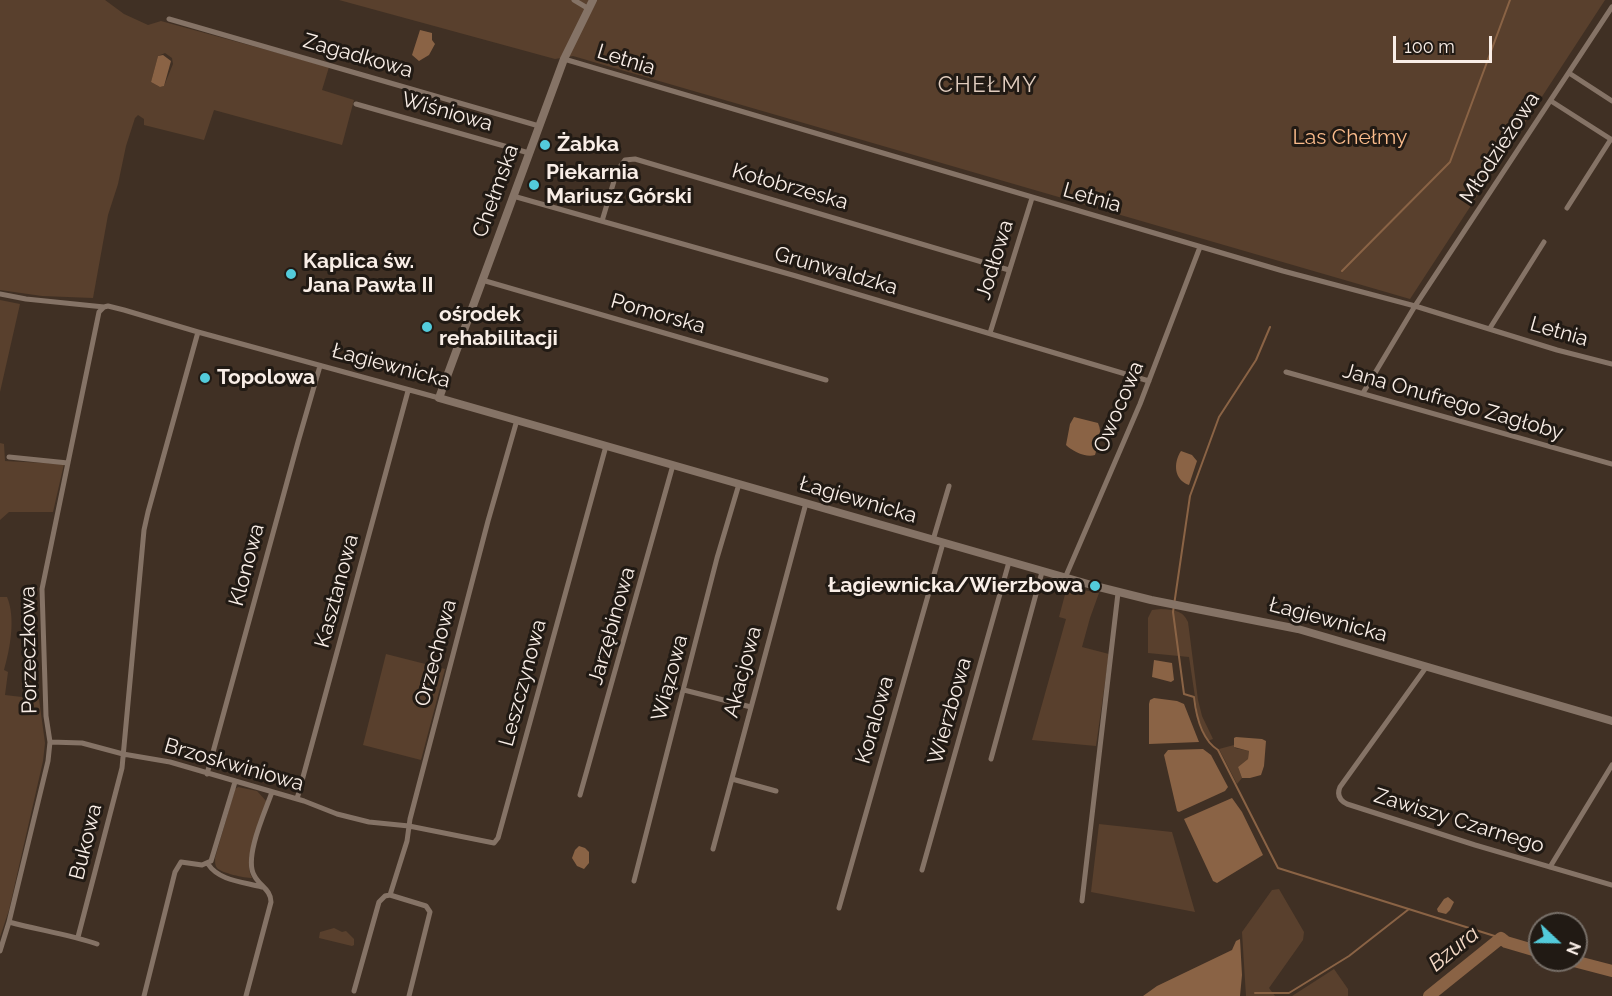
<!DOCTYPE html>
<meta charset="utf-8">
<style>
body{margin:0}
#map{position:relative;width:1612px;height:996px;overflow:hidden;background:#403024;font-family:Raleway,sans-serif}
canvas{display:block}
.north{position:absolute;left:1528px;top:912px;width:60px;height:60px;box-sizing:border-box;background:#211a14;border:2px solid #776f68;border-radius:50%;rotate:112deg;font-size:16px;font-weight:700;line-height:24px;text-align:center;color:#f9eee7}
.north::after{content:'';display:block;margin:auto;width:21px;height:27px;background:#53cbdb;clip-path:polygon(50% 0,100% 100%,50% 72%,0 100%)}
.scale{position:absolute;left:1393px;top:36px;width:99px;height:27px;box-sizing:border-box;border:3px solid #f9eee7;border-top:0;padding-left:8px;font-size:18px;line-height:21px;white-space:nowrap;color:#f9eee7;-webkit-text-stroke:4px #211a14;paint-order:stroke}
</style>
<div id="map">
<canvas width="1612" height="996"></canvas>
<div class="north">N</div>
<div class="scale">100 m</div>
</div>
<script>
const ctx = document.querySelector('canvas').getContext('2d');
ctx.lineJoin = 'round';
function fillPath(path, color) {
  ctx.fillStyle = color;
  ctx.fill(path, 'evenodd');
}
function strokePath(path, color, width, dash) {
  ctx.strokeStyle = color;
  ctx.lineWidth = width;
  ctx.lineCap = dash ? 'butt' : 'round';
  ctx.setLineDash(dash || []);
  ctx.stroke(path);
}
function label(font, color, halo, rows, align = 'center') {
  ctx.font = font + ' Raleway,sans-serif';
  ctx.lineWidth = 6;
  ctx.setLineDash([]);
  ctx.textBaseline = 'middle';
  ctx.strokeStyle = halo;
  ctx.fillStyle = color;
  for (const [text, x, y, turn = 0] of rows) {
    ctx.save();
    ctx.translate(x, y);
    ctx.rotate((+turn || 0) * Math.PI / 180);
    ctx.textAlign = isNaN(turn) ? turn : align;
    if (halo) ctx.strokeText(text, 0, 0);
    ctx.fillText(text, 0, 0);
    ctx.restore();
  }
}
fillPath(new Path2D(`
 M0,0H105L124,14L148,25L161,21L329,67L322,90L354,100L342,145L214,110L204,140L144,125V119L138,115L135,118L126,146L118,184L108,215L93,298L42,296L0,290ZM165,53L172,58L173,64L164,86L160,87L151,82L158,56Z
 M339,0H1605L1410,299L573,56L555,59Z
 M0,300L20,304L0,392Z
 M0,443L4,444L5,461L64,464L53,512H9L0,520Z
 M1067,587L1099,593L1090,618L1082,647L1109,654L1096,746L1032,740L1066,619L1059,617Z
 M0,597H7C16,618 10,649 4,670L8,672L5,695L39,699L45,743L43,761L9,910L0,937Z
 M1161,609C1173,610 1183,610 1188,622L1198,700L1202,716L1213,739L1207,741L1198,717L1189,657L1148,653V618L1152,610Z
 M386,654L445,669L421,760L363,745Z
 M1234,745L1235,748L1249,751L1248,759L1238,767L1242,778L1237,784L1219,749Z
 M238,787L257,791L267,802C261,821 242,860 252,878C245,878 221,873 217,868C215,866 215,862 215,858L235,789Z
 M1099,824L1172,832L1195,912L1091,892Z
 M1279,889L1304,932L1303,940L1269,988L1275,996H1246L1242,932L1272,890Z
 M334,928L342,932L346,931L354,939V945L352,946L319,938L320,932Z
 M1334,969L1348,989V996H1292Z`), '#59402d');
fillPath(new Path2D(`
 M420,30L432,33V40L435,44L429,55L419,61L412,55Z
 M163,55L171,61L164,86L160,87L151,82L158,56Z
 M1074,417L1098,423C1103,434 1098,444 1095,455C1086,458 1072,451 1066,445L1070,424Z
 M1181,451L1192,455L1197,461L1189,485C1174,480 1173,463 1181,451Z
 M1154,660L1172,663L1174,680L1171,682L1152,677Z
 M1154,698L1177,701L1184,704L1199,742L1149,744V704L1150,700Z
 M1236,737L1262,739L1266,741L1264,766L1261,775L1250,778H1242L1238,767L1248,759L1249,751L1234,747V738Z
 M1203,749L1211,755L1228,787L1225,791L1179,812L1177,811L1164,755L1168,750Z
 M1232,798L1242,812L1263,855L1217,883L1213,881L1184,819Z
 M579,846L585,848L589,852V863L584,869L577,866L572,858L575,850Z
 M1448,897L1454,902L1450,910L1446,914L1438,912L1437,909L1444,899Z
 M1240,939L1242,975L1240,996H1143L1157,986L1232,950L1236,941Z`), '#8a6345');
strokePath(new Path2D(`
 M1342,271L1450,162L1510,0
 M1270,327L1256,360L1219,417L1190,496L1173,612L1184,694L1194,697C1196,715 1202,740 1218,750L1278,868L1501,938
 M1255,993H1289L1349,956L1409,909`), '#8a6345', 2);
strokePath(new Path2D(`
 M1570,960L1612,971
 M1429,996L1501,938L1506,942L1540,952`), '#8a6345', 12);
strokePath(new Path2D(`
 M574,0L589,9
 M169,19L539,126
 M564,59L1283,271L1415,306L1557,350L1612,364
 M1569,73L1612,101
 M1551,101L1612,140
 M356,104L529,153
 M513,196L796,276L1149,381
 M1567,208L1611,139
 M602,221L617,171L625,160L635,159L1009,270
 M482,280L826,380
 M0,294L26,299L104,307
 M1490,328L1544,242
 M990,333L1032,198
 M1286,372L1612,464
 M1363,393L1415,306L1612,7
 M9,457L68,463
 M933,540L949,486
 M1065,578L1140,404L1200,247
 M1427,666L1340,787C1337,794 1339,800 1347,804L1475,845L1612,885
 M684,690L751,707
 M50,742L82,743L123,754L170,762L304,801L337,814L369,822L409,826L494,843L498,838L606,446
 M991,759L1042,572
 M207,774L298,442L320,366
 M732,779L776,791
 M580,795L673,465
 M297,799L408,391
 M713,849L806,503
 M208,864C219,881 244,882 262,887
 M1550,867L1612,765
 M922,870L1009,562
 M634,881L717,558L739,484
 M390,895L426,906L430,912L409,996
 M1082,901L1118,593
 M839,908L943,543
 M9,922C38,930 69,934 97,944
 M78,937L122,768L144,530L148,512L198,332
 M0,951L9,922L48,761L50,742L46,716L42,589L99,312L104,307L108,306L124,310L198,332L439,398
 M354,991L379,902L385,896L390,895L407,841L410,819L488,521L517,420
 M144,996L175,872L181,862L202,865L211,861L235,782
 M246,996L271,902C271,889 259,886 254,875C244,857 265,812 272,792`), '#857366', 5);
strokePath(new Path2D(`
 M593,0L564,59L439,398L1095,586L1151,600L1298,629L1612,721`), '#857366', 8);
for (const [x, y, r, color] of [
 [545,145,6,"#53cbdb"],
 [534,185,6,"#53cbdb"],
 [291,274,6,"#53cbdb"],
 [427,327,6,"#53cbdb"],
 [205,378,6,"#53cbdb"],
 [1095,586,6,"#53cbdb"]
]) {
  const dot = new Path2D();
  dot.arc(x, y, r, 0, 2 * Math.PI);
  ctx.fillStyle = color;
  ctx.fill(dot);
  strokePath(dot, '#211a14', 2);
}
label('21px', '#f9eee7', '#211a14', [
 ["Zagadkowa",358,56,16],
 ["Letnia",626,60,17],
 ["Wiśniowa",447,112,16],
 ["Młodzieżowa",1500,148,-57],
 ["Kołobrzeska",790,187,16],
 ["Chełmska",496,191,-70],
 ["Letnia",1092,198,16],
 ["Jodłowa",995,260,-73],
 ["Grunwaldzka",836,271,16],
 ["Pomorska",658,314,16],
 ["Letnia",1559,332,16],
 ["Łagiewnicka",391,366,15],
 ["Jana Onufrego Zagłoby",1453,402,16],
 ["Owocowa",1119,407,-67],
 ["Łagiewnicka",858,500,16],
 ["Klonowa",247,565,-75],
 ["Kasztanowa",337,591,-75],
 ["Łagiewnicka",1328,620,15],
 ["Jarzębinowa",612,626,-74],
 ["Porzeczkowa",29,650,-91],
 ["Orzechowa",436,653,-75],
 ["Akacjowa",743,672,-75],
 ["Wiązowa",670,678,-75],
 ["Leszczynowa",523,683,-75],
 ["Wierzbowa",950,711,-74],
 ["Koralowa",875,720,-74],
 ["Brzoskwiniowa",234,765,16],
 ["Zawiszy Czarnego",1459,821,17],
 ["Bukowa",86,842,-76]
]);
label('21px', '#fabb8b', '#211a14', [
 ["Las Chełmy",1350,138]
]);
label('bold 21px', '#f9eee7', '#211a14', [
 ["Żabka",557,145],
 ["Piekarnia",546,173],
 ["Mariusz Górski",546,197],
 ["Kaplica św.",303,262],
 ["Jana Pawła II",303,286],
 ["ośrodek",439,315],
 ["rehabilitacji",439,339],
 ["Topolowa",217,378],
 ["Łagiewnicka/Wierzbowa",1083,586,"right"]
], 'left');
ctx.letterSpacing = '1.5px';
label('22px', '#e0ccbe', '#211a14', [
 ["CHEŁMY",988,85]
]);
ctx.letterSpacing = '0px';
label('italic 22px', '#f6dbc8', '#211a14', [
 ["Bzura",1454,949,-39]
]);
</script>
